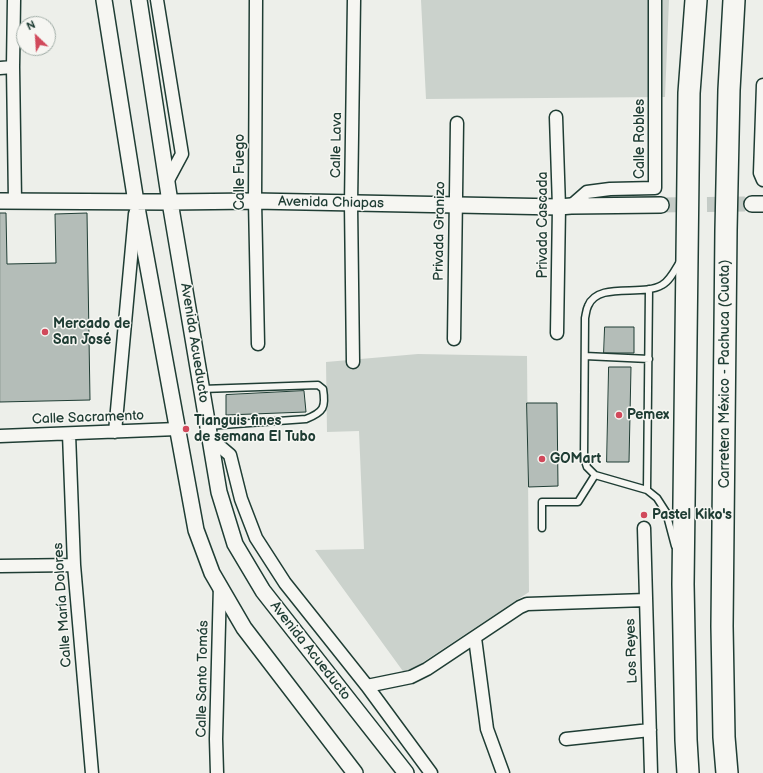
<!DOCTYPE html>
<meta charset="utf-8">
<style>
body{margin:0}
#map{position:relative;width:763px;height:773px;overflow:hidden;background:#edefea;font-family:"Balsamiq Sans",sans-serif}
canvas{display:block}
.north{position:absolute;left:16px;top:16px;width:40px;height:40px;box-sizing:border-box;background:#f6f6f2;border:1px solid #a0aca6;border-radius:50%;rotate:335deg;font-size:11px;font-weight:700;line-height:16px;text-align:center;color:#1f3d34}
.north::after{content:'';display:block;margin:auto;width:14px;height:18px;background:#d1495b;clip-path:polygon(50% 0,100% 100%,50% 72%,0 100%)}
</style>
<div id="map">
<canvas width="763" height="773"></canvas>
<div class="north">N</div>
</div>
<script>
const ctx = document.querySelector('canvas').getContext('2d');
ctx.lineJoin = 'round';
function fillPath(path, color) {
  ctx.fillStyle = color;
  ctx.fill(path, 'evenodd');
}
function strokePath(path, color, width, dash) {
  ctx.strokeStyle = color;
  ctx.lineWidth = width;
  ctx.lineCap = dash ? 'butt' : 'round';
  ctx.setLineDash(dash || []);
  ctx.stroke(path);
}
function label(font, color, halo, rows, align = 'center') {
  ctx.font = font + ' "Balsamiq Sans",sans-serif';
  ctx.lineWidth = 3;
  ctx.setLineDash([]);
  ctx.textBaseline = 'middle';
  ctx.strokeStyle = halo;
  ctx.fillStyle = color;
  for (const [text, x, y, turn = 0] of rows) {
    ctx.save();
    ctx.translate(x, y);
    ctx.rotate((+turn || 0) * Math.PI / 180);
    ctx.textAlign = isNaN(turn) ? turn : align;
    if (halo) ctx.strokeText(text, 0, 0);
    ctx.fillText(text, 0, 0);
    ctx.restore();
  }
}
fillPath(new Path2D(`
 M421,0H669L665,97L426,99Z
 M418,354L527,356L529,592L405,674L315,550L364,549L359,431L327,432L326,362Z`), '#cbd2cc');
const building = new Path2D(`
 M0,213H6L7,264L56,263L55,214L87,213L90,400L0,402Z
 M605,327H634V353H604Z
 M609,367H631L629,462H607Z
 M304,391L306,412L226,415V395Z
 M527,403H557L558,486L529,487Z`);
fillPath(building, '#b4bdb8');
strokePath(building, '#1f3d34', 1);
strokePath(new Path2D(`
 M661,205L752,204`), '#c4cbc6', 15, [15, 8]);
const service = new Path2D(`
 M585,356L649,359
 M202,389L318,385L323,389C326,407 324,412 306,419L208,426
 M647,490L649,289
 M542,528V502H578L595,475
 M675,546L666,512L657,498L647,490L595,475L587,467L584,458L585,318C586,314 586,310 588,306C598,281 642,297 662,285C670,281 676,268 681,260`);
const minor = new Path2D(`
 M14,0L13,67L15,201
 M157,0L182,154L167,182
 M256,0L255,201L258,344
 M0,68L13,67
 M763,85L760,173L763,180
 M556,117L559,207L557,333
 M571,206L587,192L610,189L655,188V0
 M454,339L457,123
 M353,362L351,204L354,0
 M115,432L135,214
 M69,434L74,565L92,773
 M0,436L177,429
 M210,438L230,455L241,499L256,538L285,583L367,686L431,773
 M644,528L651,773
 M0,566L74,565
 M475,638L487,729L503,773
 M367,686L411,677L427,669L520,607L527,604L646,600
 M566,739L650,730
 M217,773L216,739L220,585`);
const tertiary = new Path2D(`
 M104,0L136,202L196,530L212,573L244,628L355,773
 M139,0L170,202L219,492L235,544L263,591L406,773
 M0,201L170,202L255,201L559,207L571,206L661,205
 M752,204H763`);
const motorway = new Path2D(`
 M688,773L686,740L683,584L689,93L696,0
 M727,773L724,737L722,626L726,230L729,90L734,0`);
strokePath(service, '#1f3d34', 9);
strokePath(minor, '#1f3d34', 15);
strokePath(tertiary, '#1f3d34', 18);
strokePath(motorway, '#1f3d34', 24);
strokePath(service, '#f6f6f2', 6);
strokePath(minor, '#f6f6f2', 12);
strokePath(tertiary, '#f6f6f2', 15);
strokePath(motorway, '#f6f6f2', 21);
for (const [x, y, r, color] of [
 [45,332,4,"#d1495b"],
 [619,415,4,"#d1495b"],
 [186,429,4,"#d1495b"],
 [542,459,4,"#d1495b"],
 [644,515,4,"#d1495b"]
]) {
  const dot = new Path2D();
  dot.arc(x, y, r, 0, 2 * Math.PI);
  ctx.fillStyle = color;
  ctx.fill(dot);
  strokePath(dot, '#f6f6f2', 1.5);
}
label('14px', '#1f3d34', '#f6f6f2', [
 ["Calle Robles",640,139,-90],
 ["Calle Lava",337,145,-89],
 ["Calle Fuego",240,172,-90],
 ["Avenida Chiapas",331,203,1],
 ["Privada Cascada",543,225,-90],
 ["Privada Granizo",440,231,-89],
 ["Avenida Acueducto",194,343,81],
 ["Carretera México - Pachuca (Cuota)",725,374,-90],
 ["Calle Sacramento",88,418,-2],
 ["Calle María Dolores",63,605,-94],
 ["Avenida Acueducto",310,651,52],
 ["Los Reyes",632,651,-92],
 ["Calle Santo Tomás",203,679,-89]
]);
label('bold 14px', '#1f3d34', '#f6f6f2', [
 ["Mercado de",53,324],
 ["San José",53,340],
 ["Pemex",627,415],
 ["Tianguis fines",194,421],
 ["de semana El Tubo",194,437],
 ["GOMart",550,459],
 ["Pastel Kiko's",652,515]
], 'left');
</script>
